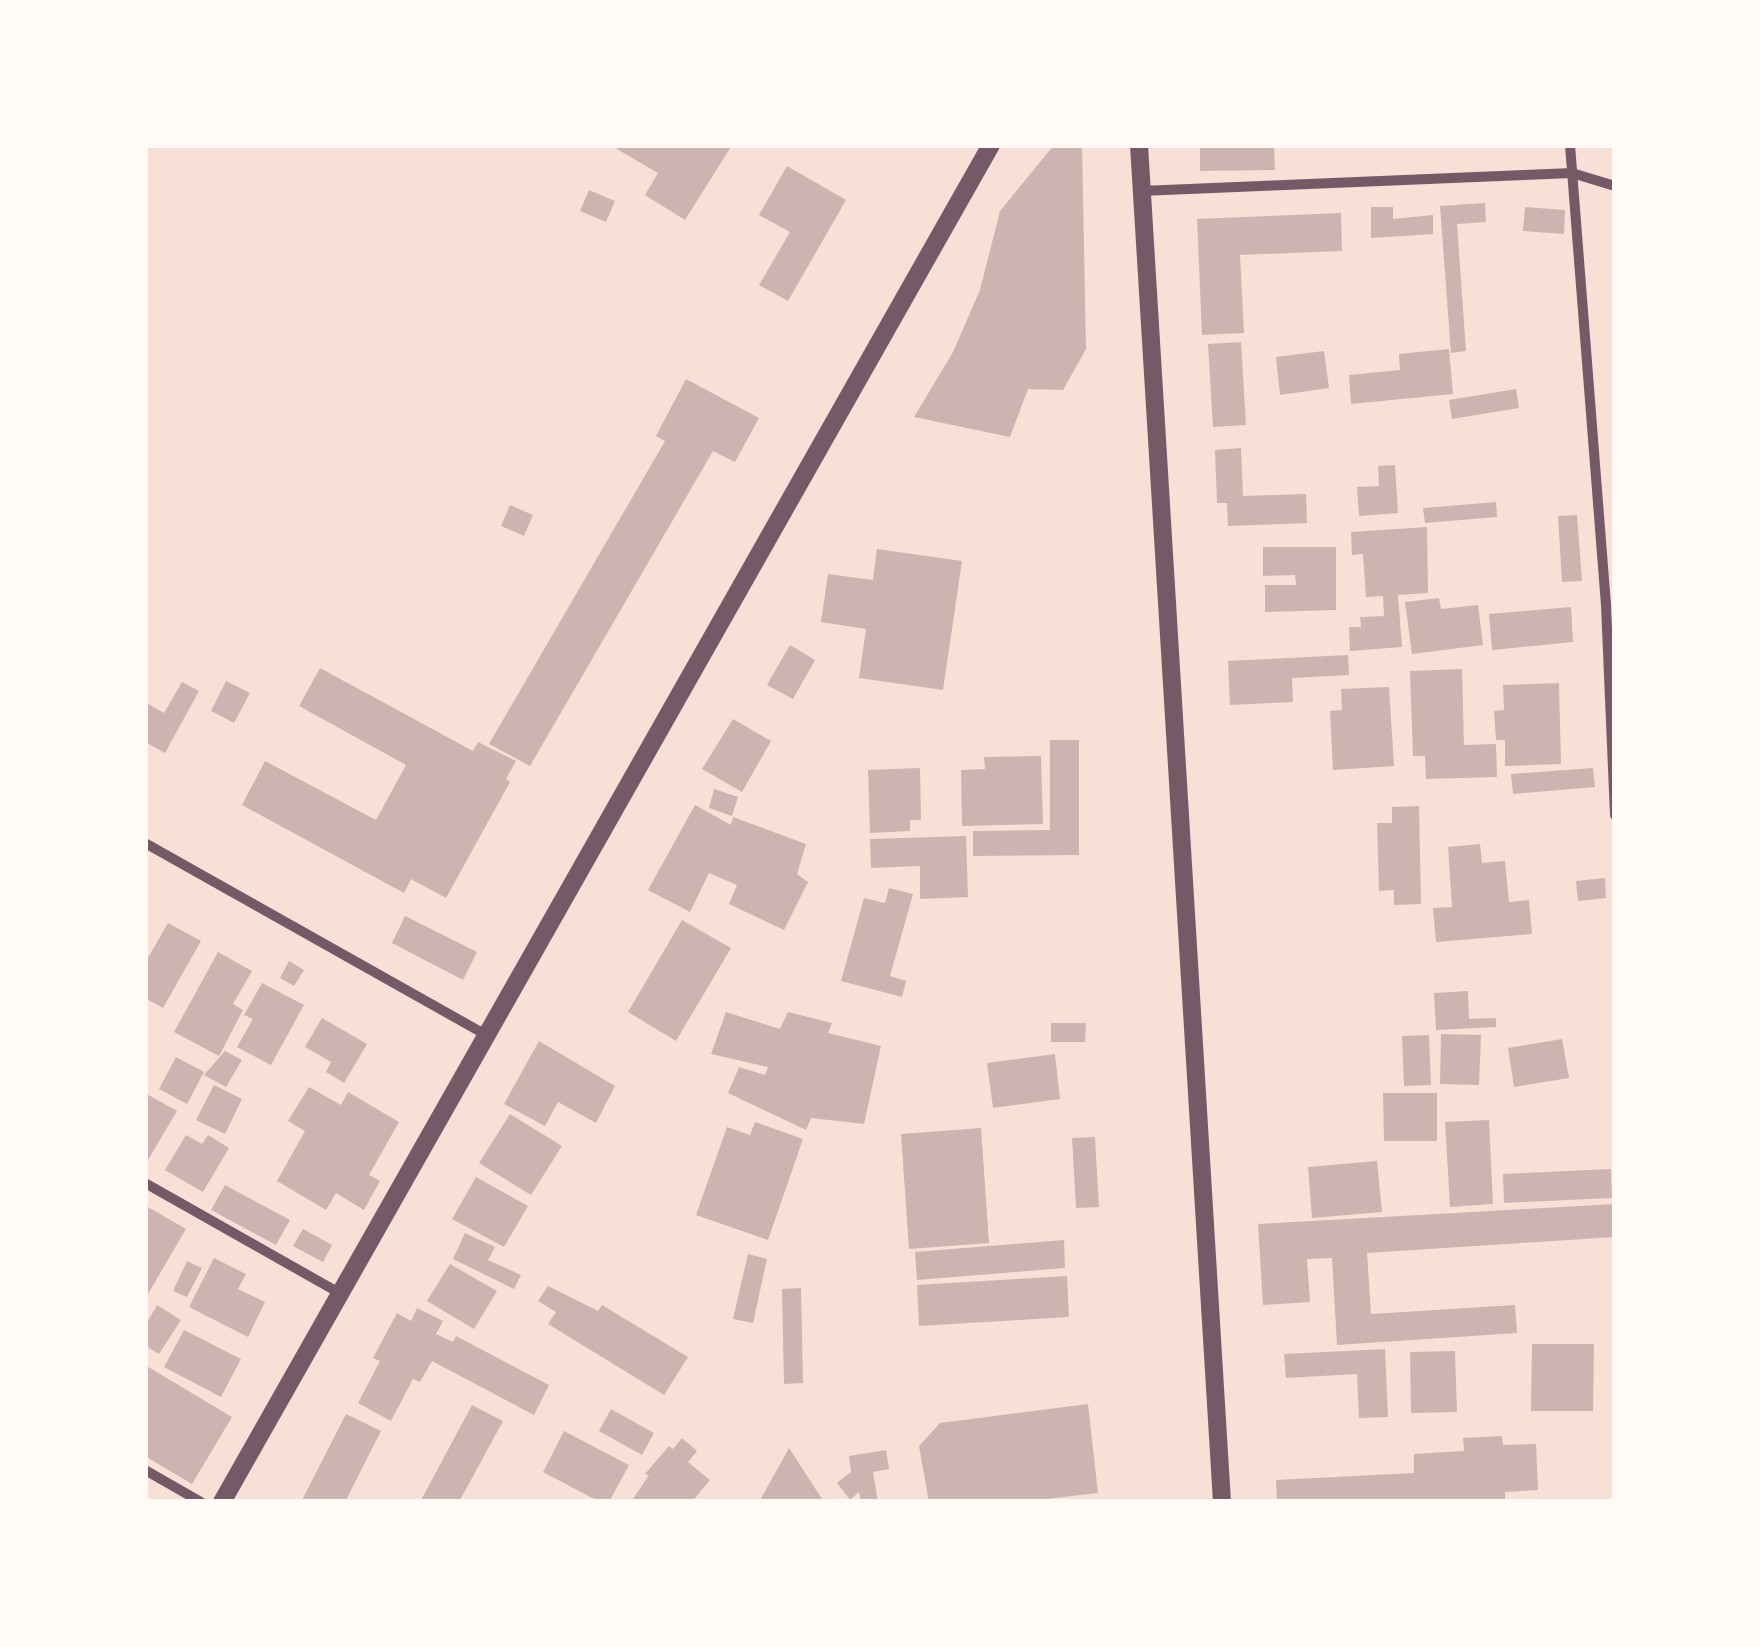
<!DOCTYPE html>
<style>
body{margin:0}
#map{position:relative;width:1760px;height:1647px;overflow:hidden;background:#f7e1d7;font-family:"PT Sans",sans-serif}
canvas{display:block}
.frame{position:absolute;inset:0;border:148px solid #fffaf5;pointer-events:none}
</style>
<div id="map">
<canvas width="1760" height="1647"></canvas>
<div class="frame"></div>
</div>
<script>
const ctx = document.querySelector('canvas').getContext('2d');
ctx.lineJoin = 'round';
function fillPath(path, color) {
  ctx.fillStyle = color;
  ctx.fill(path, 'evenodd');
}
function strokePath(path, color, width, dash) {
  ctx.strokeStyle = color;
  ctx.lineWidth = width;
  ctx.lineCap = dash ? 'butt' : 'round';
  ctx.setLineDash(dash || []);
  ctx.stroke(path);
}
fillPath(new Path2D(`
 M610,145H732L685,220L645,195L658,173Z
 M1054,145H1082L1086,349L1063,390L1028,389L1010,437L914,417L953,352L980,290L1000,211Z
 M1200,145H1274L1275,170L1200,171Z
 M787,166L846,200L788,301L759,285L790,232L759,215Z
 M589,190L615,201L606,222L580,211Z
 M1485,203L1486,222L1457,224L1466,351L1451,353L1440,206Z
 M1371,207H1393V219L1433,215V234L1371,238Z
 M1525,207L1565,210L1564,234L1523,231Z
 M1341,213L1342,251L1240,255L1244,333L1202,335L1197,219Z
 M1241,342L1246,425L1213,427L1208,344Z
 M1449,349L1453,394L1351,404L1349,375L1400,370L1399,354Z
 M1324,351L1329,388L1280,395L1276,357Z
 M686,379L759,418L735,462L713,451L530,766L489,744L665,441L656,436Z
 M1516,389L1519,408L1452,419L1449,400Z
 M1241,448L1243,496L1306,494L1307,523L1228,526L1227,503H1217L1215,450Z
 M1395,465L1398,513L1359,516L1357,487L1379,486L1378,466Z
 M1496,502L1497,517L1425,523L1423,508Z
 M510,505L533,515L524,536L501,526Z
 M1577,515L1582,581L1562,582L1558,516Z
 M1427,527L1428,593L1398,595L1402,647L1350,651L1349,627H1361L1360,617L1384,616L1383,596L1366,597L1363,554L1352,555L1351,532Z
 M1263,547H1336V610L1265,612V585H1296L1295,575L1263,576Z
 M877,549L962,561L943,690L859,678L866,629L821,622L828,574L873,580Z
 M1439,598L1441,609L1478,605L1483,645L1412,654L1405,602Z
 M1571,607L1573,642L1492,650L1489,614Z
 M790,645L815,660L793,699L767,685Z
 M1348,655L1349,675L1292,678L1293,702L1230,705L1228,661Z
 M320,668L473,751L478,742L516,761L506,779L510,782L446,898L411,879L404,893L242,805L265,761L376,820L406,765L299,706Z
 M1462,669L1464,745L1496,744L1497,777L1426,779L1425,756H1413L1410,671Z
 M226,681L250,693L234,723L211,711Z
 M182,682L199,691L165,753L145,742V702L164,713Z
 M1559,683L1561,764L1505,766V740H1496L1494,711L1504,710L1503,685Z
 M1389,687L1394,766L1333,770L1330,711L1342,710L1341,689Z
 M733,719L771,741L742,792L702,769Z
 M1050,740H1079V855L973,856V831L1050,830Z
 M1041,756L1043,824L962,826L961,770L985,769L984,757Z
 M920,768L921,820H910V831L870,833L868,770Z
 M1593,768L1595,787L1513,794L1511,774Z
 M714,789L738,797L732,816L709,808Z
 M695,805L731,825L733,817L806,844L797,874L808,882L784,930L729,904L737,885L709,873L690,912L648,890Z
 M1419,806L1421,904L1394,905V890L1379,891L1377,823H1392V807Z
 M966,836L968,897L920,899V866L871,868L870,839Z
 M1480,844L1482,863L1505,861L1509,902L1529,900L1532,934L1436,942L1433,908L1452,907L1448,847Z
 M1605,878L1606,898L1578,901L1576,881Z
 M889,888L913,894L890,976L906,981L902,997L841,981L864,898L885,903Z
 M405,916L477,952L463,980L392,943Z
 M682,920L731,948L676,1041L628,1012Z
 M168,923L201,941L163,1008L145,998V963Z
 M218,952L252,971L233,1004L243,1010L219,1056L174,1032Z
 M289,961L304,970L294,986L280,978Z
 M262,983L304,1005L271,1065L237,1047L253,1019L244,1015Z
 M1468,991L1469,1019L1496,1018V1027L1436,1030L1434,993Z
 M726,1012L780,1029L788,1012L832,1023L828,1033L881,1046L864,1124L811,1118L806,1130L728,1093L739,1067L765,1075L768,1067L711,1054Z
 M322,1018L367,1044L344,1083L326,1072L331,1062L305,1047Z
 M1051,1023H1086L1085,1042H1051Z
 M1441,1034L1481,1035L1479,1085L1440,1084Z
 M1429,1035L1431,1085L1404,1086L1402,1036Z
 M1562,1039L1569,1078L1514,1087L1508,1048Z
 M539,1041L615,1086L596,1123L558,1102L545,1126L504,1104Z
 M225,1051L242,1060L226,1087L204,1075Z
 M1055,1054L1060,1099L993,1108L987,1063Z
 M176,1057L204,1072L187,1104L159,1089Z
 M214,1085L242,1099L225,1134L196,1120Z
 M309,1087L341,1105L348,1092L399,1122L369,1175L380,1181L364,1210L336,1193L326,1210L277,1181L305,1131L288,1121Z
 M145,1093L177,1111L148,1160L145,1158Z
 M1383,1093H1437V1141H1384Z
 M510,1114L562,1146L531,1195L479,1163Z
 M1489,1120L1493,1204L1450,1207L1445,1122Z
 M755,1122L803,1139L768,1240L696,1215L727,1127L750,1135Z
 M981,1128L989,1243L909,1249L901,1134Z
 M186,1135L202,1144L208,1135L229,1148L203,1192L165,1170Z
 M1095,1137L1099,1207L1076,1208L1072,1138Z
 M1377,1161L1382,1212L1312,1218L1308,1167Z
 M1611,1169L1612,1198L1504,1203L1503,1174Z
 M476,1177L528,1206L504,1247L452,1219Z
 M225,1185L290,1220L276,1245L211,1210Z
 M1615,1204V1237L1367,1253L1371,1314L1515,1305L1517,1333L1337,1345L1332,1258L1307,1259L1310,1302L1263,1305L1258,1224Z
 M148,1207L186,1229L145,1299V1211Z
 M303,1229L332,1245L323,1262L293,1246Z
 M465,1233L495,1247L488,1260L521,1275L514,1289L453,1259Z
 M1064,1240L1065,1268L917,1280L915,1252Z
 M748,1254L767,1259L753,1323L733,1319Z
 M214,1258L246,1274L238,1289L265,1302L248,1337L189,1307Z
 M187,1261L202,1268L187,1297L173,1291Z
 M450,1264L497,1291L474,1329L427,1301Z
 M1067,1276L1069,1317L919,1326L917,1285Z
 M548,1286L598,1311L602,1305L688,1357L664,1395L548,1324L556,1312L538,1301Z
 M801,1288L803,1383L784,1384L782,1289Z
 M157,1305L181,1320L159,1354L145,1346V1326Z
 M417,1308L443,1321L436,1334L453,1342L456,1336L549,1385L534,1415L432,1361L420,1382L413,1379L391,1421L358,1403L380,1361L373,1358L397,1313L411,1321Z
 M184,1330L241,1359L221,1397L164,1367Z
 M1532,1344H1594L1593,1411H1531Z
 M1385,1349L1388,1417L1359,1418L1357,1374L1286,1378L1284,1354Z
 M1455,1351L1457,1412L1411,1413L1410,1352Z
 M145,1365L232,1417L192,1484L145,1456Z
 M1088,1404L1098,1493L1020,1502H929L919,1446L940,1423Z
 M472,1405L503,1421L459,1502H420Z
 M611,1409L654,1433L642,1455L599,1431Z
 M346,1414L381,1431L345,1502H301Z
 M564,1431L629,1465L609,1502H600L543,1472Z
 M1502,1436L1503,1445L1536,1444L1538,1490L1505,1492V1502H1277L1276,1480L1414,1473V1454L1464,1451L1463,1438Z
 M682,1438L697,1451L688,1462L710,1480L692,1502H631L649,1475L645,1474L669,1446L673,1449Z
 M789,1448L824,1502H759Z
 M886,1450L889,1469L873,1472L878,1502H861L859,1492L850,1500L837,1483L851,1472L849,1456Z`), '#ccb4b1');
strokePath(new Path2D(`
 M1570,145L1606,605L1615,815
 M1141,191L1572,173L1615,186
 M145,843L488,1036
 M145,1183L343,1295
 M145,1470L201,1502`), '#755966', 10);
strokePath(new Path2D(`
 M1139,145L1222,1502
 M222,1502L991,145`), '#755966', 18);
</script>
